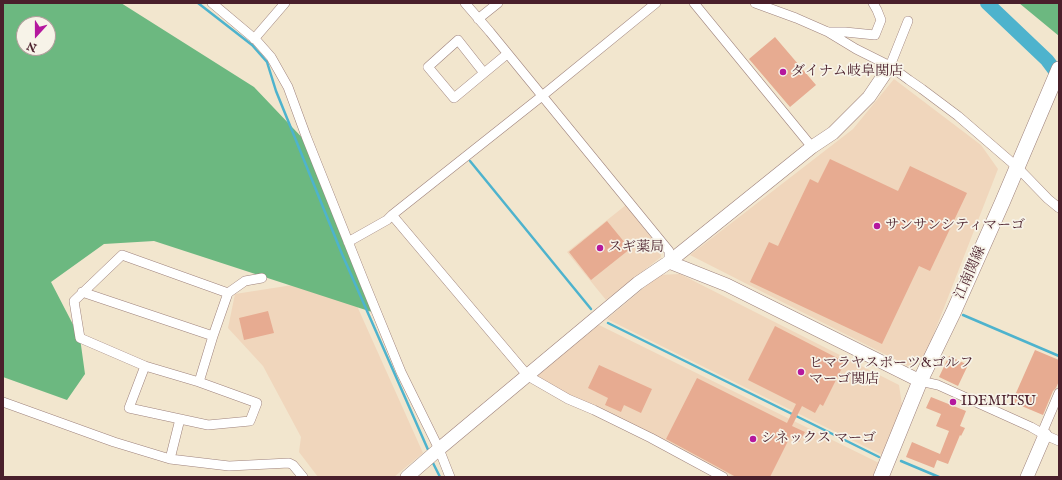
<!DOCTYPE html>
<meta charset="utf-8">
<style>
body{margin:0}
#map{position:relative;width:1062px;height:480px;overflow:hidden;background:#f2e6ce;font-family:"IM FELL English",serif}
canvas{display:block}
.frame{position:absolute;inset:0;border:4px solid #4a1f2b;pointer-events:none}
.north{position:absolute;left:16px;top:16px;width:40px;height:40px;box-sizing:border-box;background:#f7f3e8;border:1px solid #b29e9c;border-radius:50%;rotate:201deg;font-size:11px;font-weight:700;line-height:16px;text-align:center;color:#4a1f2b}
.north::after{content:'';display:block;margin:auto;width:14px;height:18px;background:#b5179e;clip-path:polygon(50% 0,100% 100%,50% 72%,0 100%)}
</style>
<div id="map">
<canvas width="1062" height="480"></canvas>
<div class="frame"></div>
<div class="north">N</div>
</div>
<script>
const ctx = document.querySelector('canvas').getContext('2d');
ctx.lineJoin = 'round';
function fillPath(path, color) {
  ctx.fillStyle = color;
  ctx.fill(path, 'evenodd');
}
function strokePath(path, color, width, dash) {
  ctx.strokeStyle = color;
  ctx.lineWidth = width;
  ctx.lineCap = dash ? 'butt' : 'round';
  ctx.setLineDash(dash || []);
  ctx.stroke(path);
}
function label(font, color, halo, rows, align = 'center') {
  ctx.font = font + ' "IM FELL English","Noto Serif JP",serif';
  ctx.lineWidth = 3.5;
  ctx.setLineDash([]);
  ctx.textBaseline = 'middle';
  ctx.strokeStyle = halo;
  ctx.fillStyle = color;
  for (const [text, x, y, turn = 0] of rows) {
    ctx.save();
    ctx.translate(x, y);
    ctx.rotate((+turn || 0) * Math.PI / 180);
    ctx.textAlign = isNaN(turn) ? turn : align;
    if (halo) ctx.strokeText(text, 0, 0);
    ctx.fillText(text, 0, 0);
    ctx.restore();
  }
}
fillPath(new Path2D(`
 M894,79L981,145L998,169L924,359L908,366L690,255L853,129Z
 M626,205L660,249L661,257L606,300L567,252Z
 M680,274L899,385L902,405L882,455L607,319L659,275Z
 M344,277L423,453L394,477H318L299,452L301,437L263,366L228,328L235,294Z
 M599,325L879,463L874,477H734L576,400L539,380L537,375Z`), '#f0d6bc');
fillPath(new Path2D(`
 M3,3H121L254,87L311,147L378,314L154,241L104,244L51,282L80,338L85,374L67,400L3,377ZM24,24H48V48H24Z
 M1019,3H1059V36Z`), '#6cb880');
strokePath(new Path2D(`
 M198,3L252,45L267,62L276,91L342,254L429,452
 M470,161L591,309
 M963,315L1059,356
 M608,323L879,457
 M432,461L440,477
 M901,461L939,477`), '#4eb3cd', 2.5);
strokePath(new Path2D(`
 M987,3L1047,60L1059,76`), '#4eb3cd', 14);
fillPath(new Path2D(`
 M775,37L816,85L790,107L749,59Z
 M830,159L898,191L910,166L967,193L930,271L919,266L882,344L750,282L769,242L778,246L810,179L818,183Z
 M607,221L630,249L591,280L569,252Z
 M268,311L274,333L244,340L239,318Z
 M775,326L845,362L823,406L820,404L815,413L802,406L792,426L805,432L799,442L790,437L770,477H736L666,439L697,378L787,423L796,404L748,380Z
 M1035,350L1059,360V381L1056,388L1053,391L1043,415L1012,402Z
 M949,356L968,365L958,386L939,377Z
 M599,365L652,389L641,413L624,405L621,412L605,405L608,398L588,388Z
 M931,397L966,411L960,426L965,428L961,436L960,435L948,464L937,460L934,468L906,457L912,442L940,454L949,431L936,426L941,414L926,408Z`), '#e7ab91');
const street = new Path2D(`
 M212,3L256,40L271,57L288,87L306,136L365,284L401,372L439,449L450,477
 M465,3L490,32L669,251V262
 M694,3L812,147
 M755,3L796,18L828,32L856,49L890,66L909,80L922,89L958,116L1017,167L1048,199L1059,208
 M478,19L498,3
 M829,32H845L875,35L881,20L877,10L873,3
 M254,39L285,3
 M890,66L908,21
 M484,73L458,40L428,67L454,98L507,54
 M392,215L528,376L568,399L594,410L651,438L723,477
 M348,242L387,220L392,215L542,96L656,3
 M82,292L213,336
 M145,366L129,408L208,425L250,421L257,403L199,382L145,366L80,338L74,301L122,255L228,293
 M920,381L938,385L1031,427L1045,435L1059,441
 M199,382L213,336L228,293L245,281L262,278
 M3,402L114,442L170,459L229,466L289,463L293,465L303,477
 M1042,433L1059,393
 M170,459L180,419`);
const secondary = new Path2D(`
 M669,262L727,285L920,381
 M407,477L439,449L638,283L669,262L812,147L833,133L869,97L890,66
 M1027,477L1045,435`);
const primary = new Path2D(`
 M881,477L920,381L953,313L1002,203L1059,69`);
strokePath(street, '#9e827c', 10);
strokePath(secondary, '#9e827c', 14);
strokePath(primary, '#9e827c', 16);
strokePath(street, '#fff', 9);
strokePath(secondary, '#fff', 13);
strokePath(primary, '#fff', 15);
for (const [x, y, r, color] of [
 [783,72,4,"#b5179e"],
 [877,226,4,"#b5179e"],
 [600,248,4,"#b5179e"],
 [801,372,4,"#b5179e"],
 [953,402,4,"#b5179e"],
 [753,439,4,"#b5179e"]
]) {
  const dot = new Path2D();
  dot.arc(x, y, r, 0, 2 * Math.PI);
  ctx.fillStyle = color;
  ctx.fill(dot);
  strokePath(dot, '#f7f3e8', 1.5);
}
label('14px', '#4a1f2b', '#f7f3e8', [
 ["ダイナム岐阜関店",791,72],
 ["サンサンシティマーゴ",885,226],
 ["スギ薬局",608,248],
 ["ヒマラヤスポーツ&ゴルフ",809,364],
 ["マーゴ関店",809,380],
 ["IDEMITSU",961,402],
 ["シネックス マーゴ",761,439]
], 'left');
label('14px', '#4a1f2b', '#f7f3e8', [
 ["江南関線",971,273,-66]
]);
</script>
